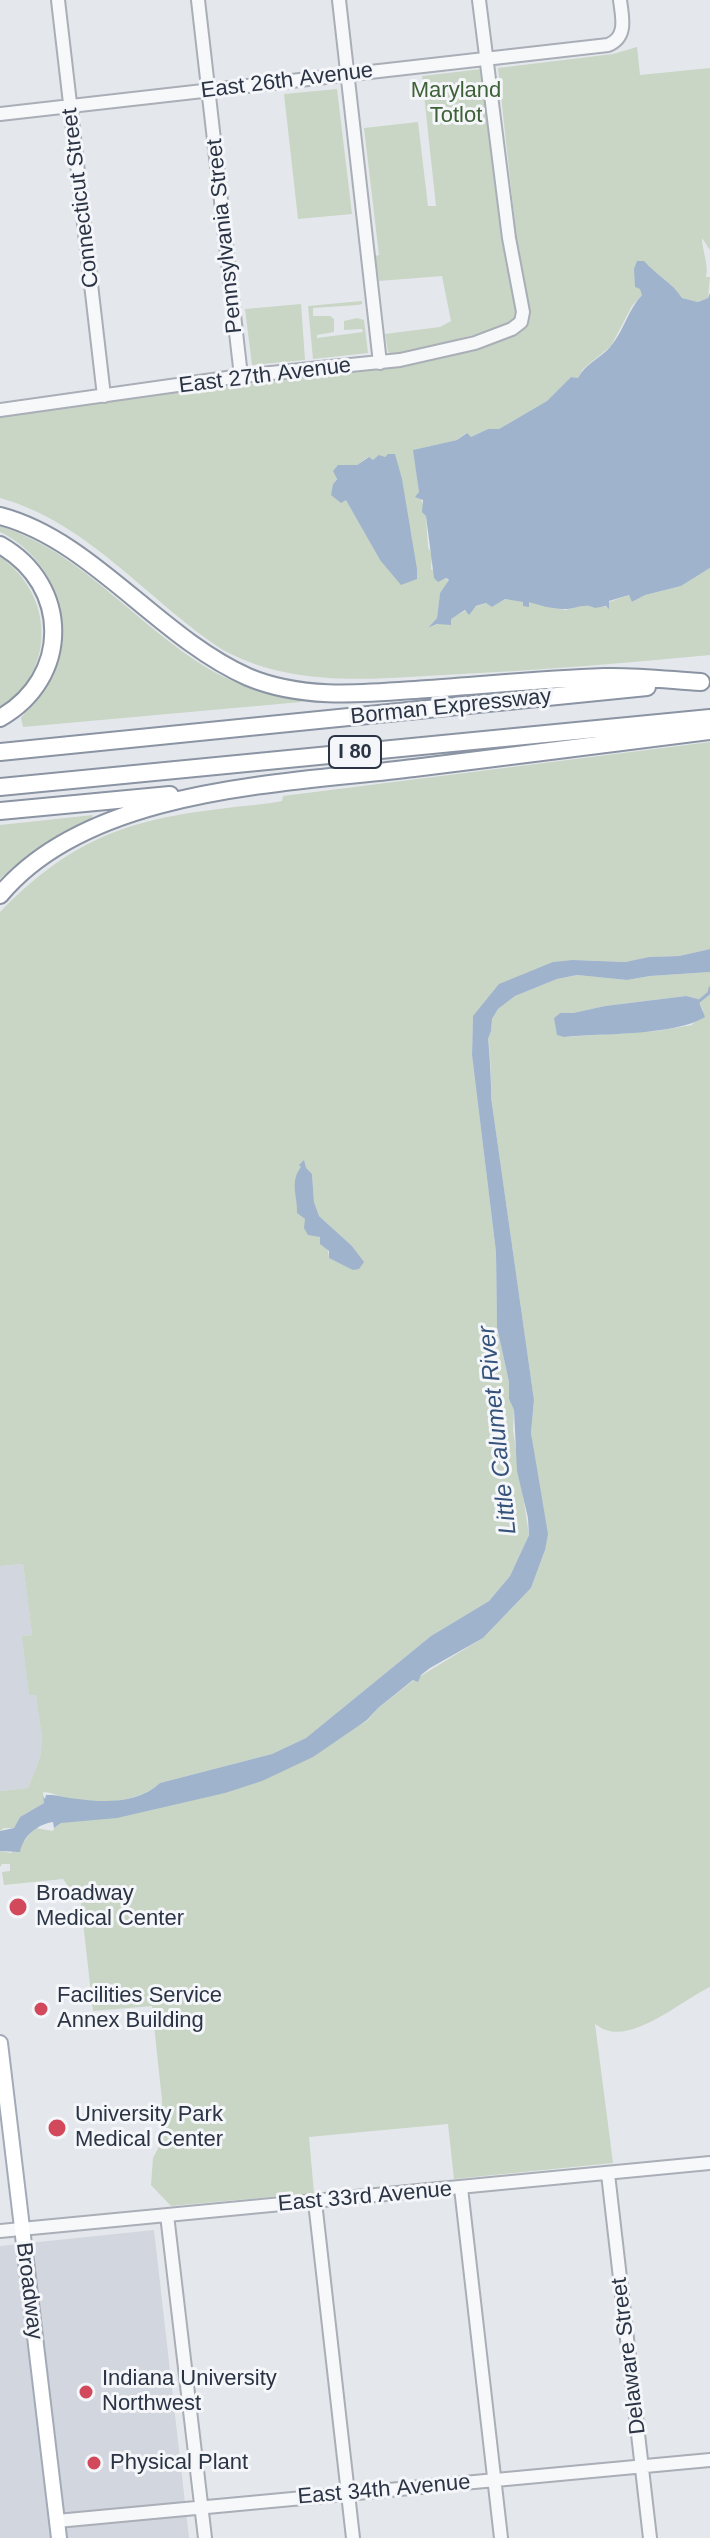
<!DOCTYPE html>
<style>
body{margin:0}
canvas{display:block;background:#e4e7ec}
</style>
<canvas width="710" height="2538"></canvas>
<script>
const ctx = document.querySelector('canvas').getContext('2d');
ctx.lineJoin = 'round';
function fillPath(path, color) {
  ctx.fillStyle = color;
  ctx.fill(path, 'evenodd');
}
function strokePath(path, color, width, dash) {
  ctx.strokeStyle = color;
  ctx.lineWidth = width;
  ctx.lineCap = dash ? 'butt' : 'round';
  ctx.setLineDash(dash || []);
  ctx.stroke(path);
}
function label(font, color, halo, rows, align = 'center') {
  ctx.font = font + ' Arial,sans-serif';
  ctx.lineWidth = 6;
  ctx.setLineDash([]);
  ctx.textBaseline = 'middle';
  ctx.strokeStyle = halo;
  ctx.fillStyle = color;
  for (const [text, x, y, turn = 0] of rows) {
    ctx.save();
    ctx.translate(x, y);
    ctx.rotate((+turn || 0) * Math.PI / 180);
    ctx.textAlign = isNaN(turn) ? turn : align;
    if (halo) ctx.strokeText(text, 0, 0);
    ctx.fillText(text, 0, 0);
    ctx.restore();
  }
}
fillPath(new Path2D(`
 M23,1564L32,1635L23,1636L29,1695L36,1694L42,1739L40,1758L28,1788L0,1791V1566Z
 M154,2230L189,2538H0V2246Z`), '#d2d6de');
fillPath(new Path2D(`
 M637,47L640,75L710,68V250L702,238C702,250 709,265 706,277H710L708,298L698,302L682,298C673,283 656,275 644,262L642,295L632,306L611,346L583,369L578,378L571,377L547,401L499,429H488L471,437L466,433L457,440L414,450L419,492L426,516L428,547L432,555L431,569L449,581L440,593L437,618L428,628C447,621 465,609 487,603L492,607L505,599L546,603L553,608L566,610L578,605L609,607V602L629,595L633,602L644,595L681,586L710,568V655C627,663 544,670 461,674C380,678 297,690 223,650C148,601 88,522 0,498V417L156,393L391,367L516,335L525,327L528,309L520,271L498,68L613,54ZM368,457L373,460L385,457L406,512L412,538L380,560L346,499L333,484L337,478L338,465H357Z
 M482,69L501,229H504L518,315L512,322L499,328L396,356L388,352L385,334L440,327L451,321L442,276L379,281L375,256L379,255L364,128L418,122L428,206H436L422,76Z
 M337,89L352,214L298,219L284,94Z
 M362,301V304L358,305L313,308V316H330L334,319V332L317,335V338L363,332L362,329L344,330V321L357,318L364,320L368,353L313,359L308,306Z
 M301,304L305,360L252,365L245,309Z
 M0,526C85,553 141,632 218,674C244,688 273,692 301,698V702L23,727L21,718C32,703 46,691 54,674C78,622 51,556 0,532Z
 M0,557C54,594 57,671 0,708Z
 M710,742V949L679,956L649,957L625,962L573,960L473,1016L472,1055L496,1252L497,1327L509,1382V1399L514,1410L513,1430L529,1535L510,1576L489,1601L431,1636L306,1738L272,1754L160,1783C138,1803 100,1804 74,1800C63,1799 53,1792 43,1792L44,1803L20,1817L14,1828H4L0,1831V1791L28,1788L40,1758L42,1739L36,1695H29L22,1636L32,1635L23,1564L0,1566V912C88,822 152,816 271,803L282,801L283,796ZM302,1167L312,1174L314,1202L319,1216L352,1246L363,1262L340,1263L329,1258C329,1241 310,1223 298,1213Z
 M93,815L91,819C58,833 26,854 0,879V825Z
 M710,972V1987C684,1999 636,2041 606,2030C602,2029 599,2026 595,2024L613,2163L454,2179L448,2124L309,2137L314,2193L171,2206L151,2185L153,2158L163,2139L162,2100L152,2006L93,2011L80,1895L72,1892L63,1879L4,1885L2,1872L10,1871V1864H2L0,1867V1851L11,1853L20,1846L35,1828L53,1831L54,1828L61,1823L225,1793L367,1721L378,1708L414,1680L483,1638L531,1588L545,1550L531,1433L534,1400L491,1097C492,1091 490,1044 488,1039L491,1031L492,1019L498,1009L515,996L557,979L577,975L627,980L650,976ZM686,996L698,999L703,1010L692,1025L657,1031L564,1037L554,1018L560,1013H573L605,1006Z`), '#c9d6c5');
fillPath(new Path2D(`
 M637,261H644C656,275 673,283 682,298L698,302L708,298L710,293V568L681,586L645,595L632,602L629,595L609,601V609L606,606L595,608C583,602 575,610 562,609C553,609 538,605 529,602V607L523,606V602L505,599L492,607L486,603L476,606L469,615L465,610L451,619V625L437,624L428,628L437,618L440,593L449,580L446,578L438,582L434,578L426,516L422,512L423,500L415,497L419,492L413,450L457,440L467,433L471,437L488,429H499L547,401L571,377L578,378C586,363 601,358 611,346C624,330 628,310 642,295L640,289L635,287L634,269Z
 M388,454H395L402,479L417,569V579L401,585L380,560L346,500L341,503L331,495L333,484L337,479L333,471L338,465H357L369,457L373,460L379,455L385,457Z
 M710,949V972L650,976L627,980L577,975L557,979L515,996L498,1009L492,1019L491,1031L488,1039C489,1042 492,1093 491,1097L534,1400L531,1433L548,1534L545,1550L531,1588L483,1638L430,1668L421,1675L418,1682L413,1680L378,1708L367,1720L313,1757L262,1781L225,1793L117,1818L61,1823L54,1828L53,1822C38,1824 23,1836 20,1852L0,1851V1831L14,1828L20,1817L44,1803L43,1796L45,1799L46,1795H53C86,1801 132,1809 160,1783L272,1754L306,1738L431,1636L489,1601L510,1576L529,1535L528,1518L517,1471L514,1410L509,1399V1382L497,1327L496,1252L472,1055L473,1016L499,984L553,962L573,960L625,962L649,957L679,956Z
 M686,996L698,999L705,1017C674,1036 603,1033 564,1037L557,1035L554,1018L560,1013H573L605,1006Z
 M304,1160L306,1168L312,1174L314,1202L319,1216L352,1246L364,1262L359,1269L353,1270L329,1258V1251L320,1244V1237L308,1235L304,1228L305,1219L297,1213C298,1196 289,1183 301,1167L299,1165Z`), '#9fb4cc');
strokePath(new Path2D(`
 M698,1002L709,993L710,988`), '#9fb4cc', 3);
const minor = new Path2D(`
 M58,0L104,396
 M198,0L241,376
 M339,0L380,363
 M0,114L608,45C628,37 622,17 620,0
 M0,410L241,376L400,360L475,343L512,329L521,322L523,312L509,238L479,0
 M608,2174L650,2538
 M461,2188L501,2538
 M315,2202L353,2538
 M167,2215L205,2538
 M0,2231L710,2163
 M57,2521L710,2460`);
const major = new Path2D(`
 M0,2043L59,2538`);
const highway = new Path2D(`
 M0,516C92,540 158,637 248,677C305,701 369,693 428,689C487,685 545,679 604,677C636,676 669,680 701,682
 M0,545C71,585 71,678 0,718
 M0,752L647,687
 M0,787L710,718
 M0,811L170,795
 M0,895C90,787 285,784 414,768C513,756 611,743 710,731`);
strokePath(minor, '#a9aeb7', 16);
strokePath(major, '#a3abb8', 18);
strokePath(highway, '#8b94a3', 20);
strokePath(minor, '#f7f8fa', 12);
strokePath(major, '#fff', 14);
strokePath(highway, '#fff', 16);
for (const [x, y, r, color] of [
 [18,1907,10,"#d1495b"],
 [41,2009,8,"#d1495b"],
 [57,2128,10,"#d1495b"],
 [86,2392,8,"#d1495b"],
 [94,2463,8,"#d1495b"]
]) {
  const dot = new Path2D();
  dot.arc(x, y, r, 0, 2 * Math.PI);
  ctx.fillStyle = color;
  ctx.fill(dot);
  strokePath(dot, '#f4f6f9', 3);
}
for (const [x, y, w] of [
 [355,752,52]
]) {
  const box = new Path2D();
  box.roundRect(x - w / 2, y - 16, w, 32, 6);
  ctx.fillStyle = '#f4f6f9';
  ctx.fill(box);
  strokePath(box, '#2b3445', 2);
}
label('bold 20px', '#2b3445', null, [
 ["I 80",355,752]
]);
label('22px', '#2b3445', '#f4f6f9', [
 ["East 26th Avenue",287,81,-7],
 ["Connecticut Street",81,198,-97],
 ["Pennsylvania Street",225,236,-96],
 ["East 27th Avenue",265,376,-7],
 ["Borman Expressway",451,707,-6],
 ["East 33rd Avenue",365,2197,-5],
 ["Broadway",29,2291,83],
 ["Delaware Street",629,2356,-97],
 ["East 34th Avenue",384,2490,-5]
]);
label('22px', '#3f6138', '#f4f6f9', [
 ["Maryland",456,91],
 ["Totlot",456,116]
]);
label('22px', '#2b3445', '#f4f6f9', [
 ["Broadway",36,1894],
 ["Medical Center",36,1919],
 ["Facilities Service",57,1996],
 ["Annex Building",57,2021],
 ["University Park",75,2115],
 ["Medical Center",75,2140],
 ["Indiana University",102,2379],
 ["Northwest",102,2404],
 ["Physical Plant",110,2463]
], 'left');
label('italic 24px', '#34527a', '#f4f6f9', [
 ["Little Calumet River",498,1430,-96]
]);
</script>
